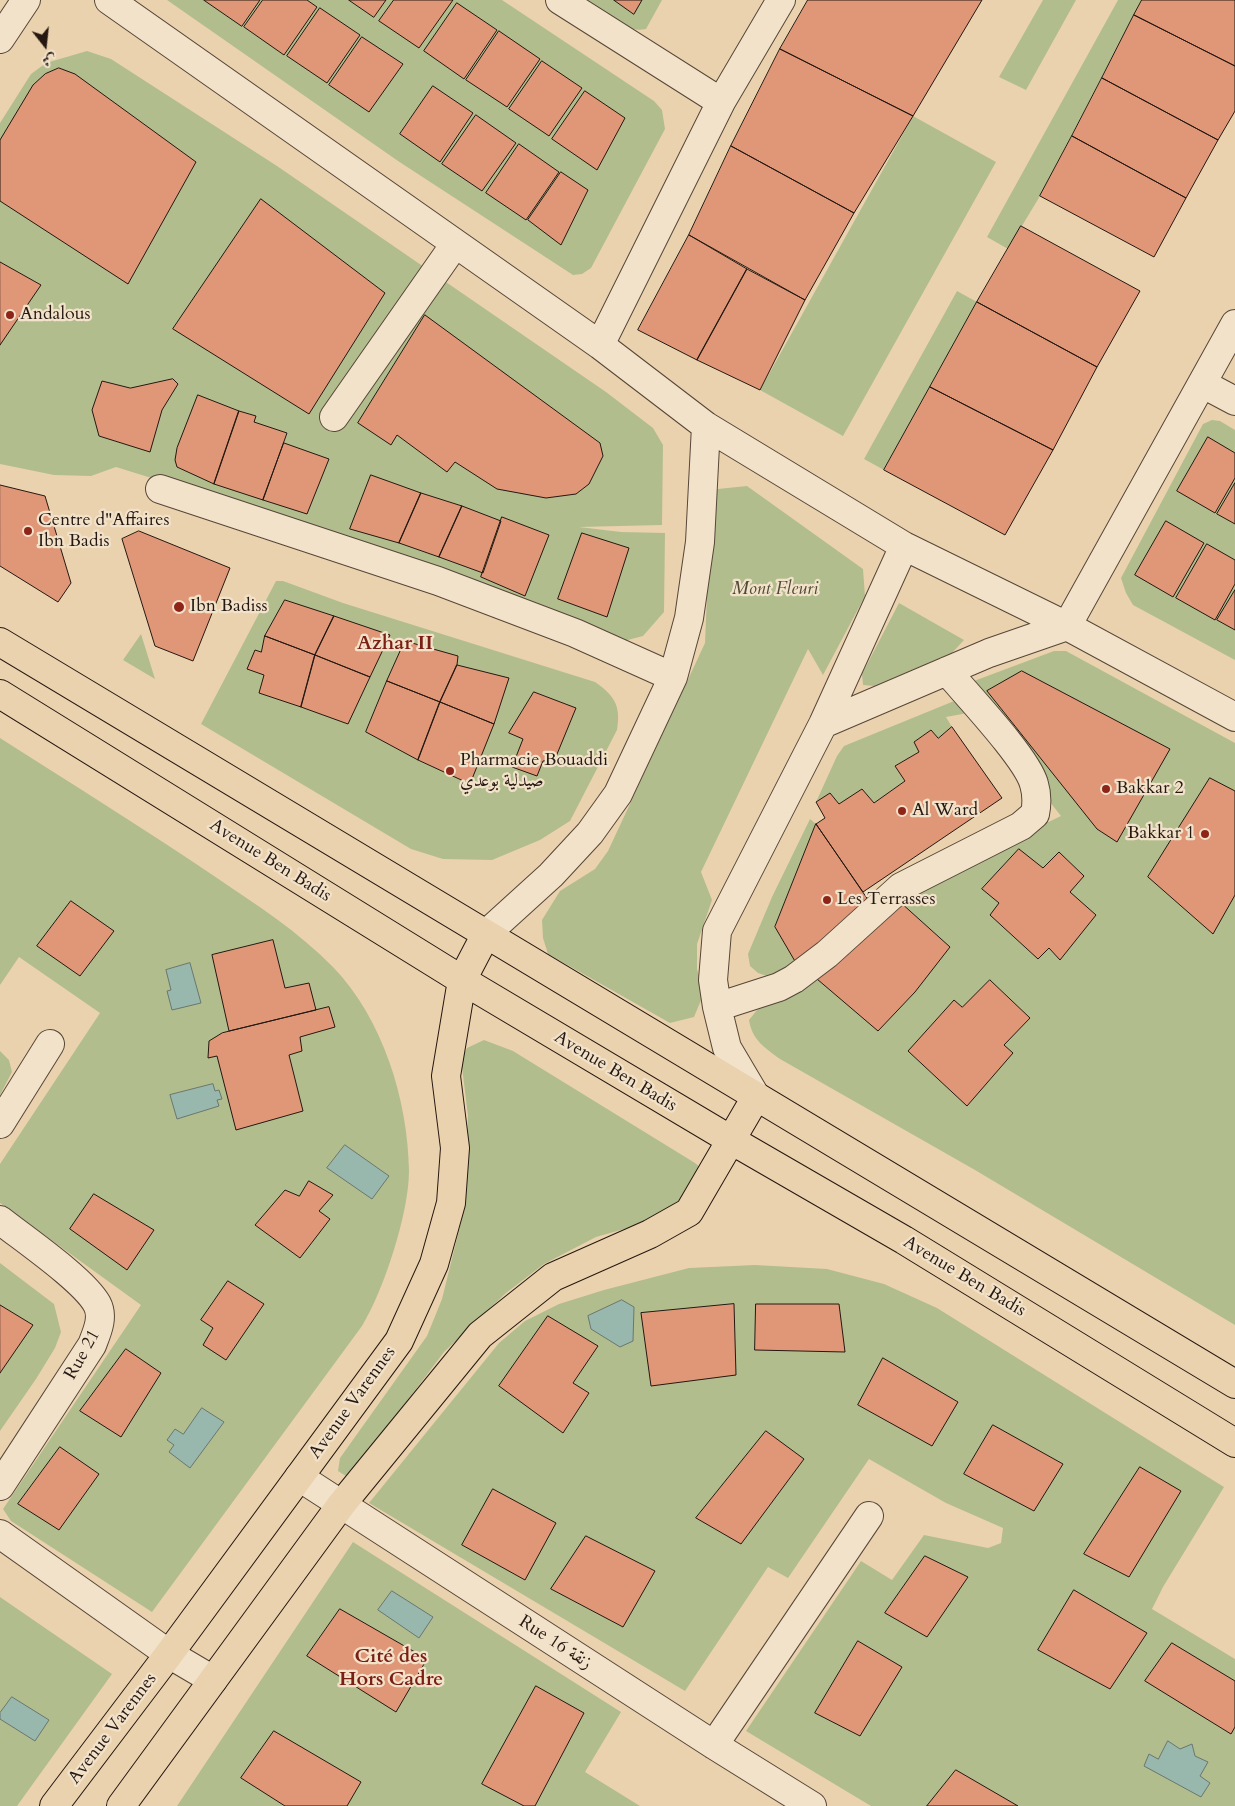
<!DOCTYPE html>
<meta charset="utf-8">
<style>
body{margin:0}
#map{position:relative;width:1235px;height:1806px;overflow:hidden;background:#ebd2ae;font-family:Cardo,Amiri,serif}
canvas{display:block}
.north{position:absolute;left:20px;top:20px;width:50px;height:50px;-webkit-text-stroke:4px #f2e2ca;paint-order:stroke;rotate:164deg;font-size:14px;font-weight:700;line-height:20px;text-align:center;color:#251811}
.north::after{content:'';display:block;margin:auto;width:18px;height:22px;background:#251811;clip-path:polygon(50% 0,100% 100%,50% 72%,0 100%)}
</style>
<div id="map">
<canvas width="1235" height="1806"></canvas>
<div class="north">ش</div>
</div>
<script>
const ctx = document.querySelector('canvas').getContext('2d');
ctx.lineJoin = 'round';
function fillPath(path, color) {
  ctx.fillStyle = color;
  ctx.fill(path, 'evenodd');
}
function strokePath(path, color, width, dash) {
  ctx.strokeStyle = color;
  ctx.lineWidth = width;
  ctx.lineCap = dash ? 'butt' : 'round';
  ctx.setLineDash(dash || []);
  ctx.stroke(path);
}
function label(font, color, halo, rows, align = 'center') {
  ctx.font = font + ' Cardo,Amiri,serif';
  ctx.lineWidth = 4.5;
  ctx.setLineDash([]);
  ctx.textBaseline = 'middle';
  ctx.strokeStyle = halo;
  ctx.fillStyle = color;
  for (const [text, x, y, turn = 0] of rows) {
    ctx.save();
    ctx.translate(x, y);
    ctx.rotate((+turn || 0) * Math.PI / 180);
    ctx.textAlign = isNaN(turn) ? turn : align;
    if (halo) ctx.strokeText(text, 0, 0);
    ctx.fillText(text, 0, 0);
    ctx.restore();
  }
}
fillPath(new Path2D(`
 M167,0H502L654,101L662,110L665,129L591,268L582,274L573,275L398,161Z
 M585,0H662L646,29C624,34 603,12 585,0Z
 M1043,0H1076L1026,90L999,77Z
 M1118,0H1142L1040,196L1008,249L987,237Z
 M87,51L111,59L277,166L606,392L653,428L663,445L662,525L579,527L621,532L665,533L664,612L643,636L624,641L206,495L116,467L91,476L54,475L0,464V123L31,74L46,63Z
 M913,116L996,162L843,436L760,390Z
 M957,291L977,302L884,470L864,459Z
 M1212,420L1220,421L1235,430V660L1133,605L1126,593L1121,578L1203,424Z
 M747,486L863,569L865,596L823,675L808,649L701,872L712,900L697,944V969L704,993L694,1017L670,1023L548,954L543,938L542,920L560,891L595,869L608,851L705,643L711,501L718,489Z
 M276,581H283L343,603L595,682C615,696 621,706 617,730L570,821L540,840L492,860L443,859L411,849L201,724Z
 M899,603L964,640L952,653L874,686L863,685L862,674Z
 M141,634L155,679L123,660Z
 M1054,651H1066L1235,743V1325L975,1170L780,1059C765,1048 752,1040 749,1020L757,1010L772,1002L922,883L1061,816L1034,782L974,681Z
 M959,699L968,713L946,717L952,727L938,738L931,730L914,742L919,752L895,766L905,781L874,803L862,789L839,804L830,793L816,802L837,756L844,746Z
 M0,738C72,784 146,830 217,878C257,905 299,932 333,967C383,1019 408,1100 409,1171C409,1213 384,1290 362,1326L152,1612L11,1521L3,1509L141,1305L0,1203V1164L100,1013L19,957L0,985Z
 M810,819L816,824L775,927L796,963L776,974L767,976L758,973L750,966L748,954L772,897Z
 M484,1040L513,1051L695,1163L701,1168V1191L649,1222L596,1237L544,1264L506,1293L444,1352L355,1470L346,1476L338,1471L340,1458L427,1336L442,1299L463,1214L468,1116L461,1059L467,1048Z
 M0,1051L9,1060L12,1072L0,1095Z
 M0,1263L54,1304L61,1332L55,1348L36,1379L0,1431Z
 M755,1265L827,1269L884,1284L937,1308L1224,1487L1163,1587L1152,1609L1235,1659V1806H871L746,1731L861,1561L892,1580L924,1535L988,1548L1001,1543L1003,1528L946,1503L869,1459L788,1578L768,1567L685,1691L369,1503L499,1343L525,1321L559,1304L604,1290L689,1268Z
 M353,1542L621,1712L585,1772L640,1806H177Z
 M0,1597L112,1674L17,1806H0Z`), '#b2bd8e');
const water = new Path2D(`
 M190,963L201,1003L172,1010L167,991L171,990L166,970Z
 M213,1084L215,1091L219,1090L222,1099L217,1100L219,1106L177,1119L170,1095Z
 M345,1145L389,1176L372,1199L327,1168Z
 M622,1300L634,1307L633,1341L620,1347L591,1329L588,1316Z
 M202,1408L224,1422L190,1468L169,1452L174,1445L167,1440L175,1429L183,1434Z
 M392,1591L433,1617L419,1638L378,1610Z
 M12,1697L49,1720L35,1741L0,1719V1713Z
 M1168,1741L1180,1749L1192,1744L1195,1756L1208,1762L1200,1776L1210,1783L1201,1797L1144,1766L1149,1754L1158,1759Z`);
fillPath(water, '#98b7ad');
strokePath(water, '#6a776f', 1);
const building = new Path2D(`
 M204,0H260L242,26Z
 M263,0H307L317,7L284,55L244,27Z
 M349,0H386L374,17Z
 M394,0H453L419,48L379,21Z
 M614,0H642L634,14Z
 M808,0H982L913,116L780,49Z
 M1142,0H1235V66L1134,15Z
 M457,3L497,30L464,79L424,51Z
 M320,8L360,35L327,83L287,56Z
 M1134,15L1235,66V111L1218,140L1102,78Z
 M499,31L540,59L507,107L466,80Z
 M362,37L403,64L369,112L329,85Z
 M780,49L913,116L854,213L731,146Z
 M542,61L582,88L549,136L509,109Z
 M59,68L75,74L196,162L128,284L0,201V140L33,85L45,74Z
 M1102,78L1218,140L1186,198L1072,136Z
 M433,86L473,113L440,162L400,134Z
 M585,91L625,118L597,170L552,139Z
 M476,115L516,143L482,191L442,164Z
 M1072,136L1186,198L1154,257L1040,196Z
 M519,144L559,172L526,220L486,193Z
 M731,146L854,213L805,300L689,235Z
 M561,172L588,190L561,245L528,220Z
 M261,199L385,293L309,414L173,329Z
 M1021,226L1140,291L1097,367L977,302Z
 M689,235L747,269L697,360L638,330Z
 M0,262L41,285L0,345Z
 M747,269L805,300L760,390L697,360Z
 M977,302L1097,367L1053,450L930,387Z
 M425,315L600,443L603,456L589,484L576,494L546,498L497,489L455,462L447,472L397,435L391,445L358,423Z
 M173,379L178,384L162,410L150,452L99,436L92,410L102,381L130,388Z
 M930,387L1053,450L1005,535L884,470Z
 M198,395L239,411L214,484L177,467L175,460L177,448Z
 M239,411L256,416L254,422L287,433L263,500L214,484Z
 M1208,437L1235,453V478L1215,513L1177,491Z
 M284,443L329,459L307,514L263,500Z
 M371,475L421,493L399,543L350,529Z
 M1235,483V524L1217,514Z
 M0,485L45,496L71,583L58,602L0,566Z
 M421,493L462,506L439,557L399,543Z
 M462,506L501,521L483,573L439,557Z
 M502,517L549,535L525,596L481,577Z
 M1166,521L1204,543L1173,597L1135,575Z
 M139,531L230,568L193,661L155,646L122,539Z
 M582,533L629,548L607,617L558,599Z
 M1207,544L1235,560V584L1215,620L1176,598Z
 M1235,590V630L1217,620Z
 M285,600L334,616L315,655L265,636Z
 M334,616L390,635L370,677L315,655Z
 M265,636L315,655L301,707L259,693L264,675L247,669L255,650L261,652Z
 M405,641L458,656L457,665L440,702L387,681Z
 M315,655L370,677L348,724L301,707Z
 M457,665L509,678L494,724L440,702Z
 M1022,671L1170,749L1117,842L1097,829L987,691Z
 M387,681L440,702L418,760L366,732Z
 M534,692L576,708L555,759L543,761L537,776L512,767L523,739L509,733Z
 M440,702L494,724L470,784L418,760Z
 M952,727L1002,798L863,892L816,824L825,818L816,802L830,793L839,804L862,789L874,803L905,781L895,766L919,752L914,742L931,730L938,738Z
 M1210,778L1235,791V895L1213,934L1148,877Z
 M816,824L873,907L796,963L775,927Z
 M1019,849L1043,868L1059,852L1084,876L1070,892L1096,915L1060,960L1049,948L1038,959L990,915L999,903L982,889Z
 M71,901L114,931L80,976L37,946Z
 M900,902L950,947L915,992L878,1031L817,979Z
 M273,940L285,988L309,983L316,1010L229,1031L212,955Z
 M990,980L1030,1018L1004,1045L1013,1053L967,1106L908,1051L954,1000L962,1007Z
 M329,1007L335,1027L300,1037L302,1051L289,1055L303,1111L236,1130L217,1056L208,1058L209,1041L222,1033Z
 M309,1181L333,1195L319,1211L330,1219L300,1258L255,1225L285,1190L299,1196Z
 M94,1194L154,1230L127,1270L70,1229Z
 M228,1281L264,1304L226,1360L203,1345L213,1328L201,1320Z
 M734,1304L736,1375L651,1386L641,1313Z
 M756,1304H839L845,1352L755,1350Z
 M0,1305L33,1325L0,1373Z
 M548,1316L598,1346L573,1383L589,1393L563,1433L499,1386Z
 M126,1349L161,1373L121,1437L80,1411Z
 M883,1358L958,1402L932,1446L858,1405Z
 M993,1425L1063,1464L1034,1511L964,1474Z
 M766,1431L804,1459L741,1544L696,1518Z
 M60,1447L99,1474L59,1530L18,1504Z
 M1140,1467L1181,1491L1129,1577L1084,1554Z
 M493,1489L556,1523L525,1580L462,1545Z
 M586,1536L655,1571L623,1627L551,1589Z
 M925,1556L968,1577L927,1637L885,1613Z
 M1074,1590L1147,1633L1110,1689L1038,1650Z
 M340,1609L427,1659L396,1712L307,1656Z
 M858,1641L902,1667L860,1736L815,1713Z
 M1172,1643L1235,1681V1727L1231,1734L1145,1681Z
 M536,1686L584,1713L535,1806H524L482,1784Z
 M274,1731L361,1782L347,1806H285L241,1778Z
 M956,1770L1018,1806H927Z`);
fillPath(building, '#df9778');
strokePath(building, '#251811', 1);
const minor = new Path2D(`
 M109,0L600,345L706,426L904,546L1067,626L1235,717
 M560,0L721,102
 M0,39L26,0
 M600,345L721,102L781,0
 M1203,384L1235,401
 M334,417L455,244
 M160,489L438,581L575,633L673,677
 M823,724L989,653L1067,626L1235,324
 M486,934L551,875L590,833L618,794L673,677L689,618L700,542L706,426
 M717,1007L779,987L794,979L827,954L901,887L1021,826L1035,814C1037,804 1037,794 1034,784C1027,758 967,695 947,671
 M756,1097L727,1048L717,1007L713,980L717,931L823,724L904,546
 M0,1124L50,1044
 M0,1220C24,1239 84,1280 97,1304C104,1317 97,1332 92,1345L0,1486
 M299,1477L714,1745L812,1806
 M0,1534L169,1654L213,1680
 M714,1745L869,1516`);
const major = new Path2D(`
 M0,642L1235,1384
 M0,694L462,980L731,1140L904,1240L1235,1443
 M54,1806L169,1654L399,1341L434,1264L451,1203L455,1148L446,1076L462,980L486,934
 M121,1806L341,1505L480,1335L553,1277L650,1234L689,1212L756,1097`);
strokePath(minor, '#564638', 30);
strokePath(major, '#251811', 30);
strokePath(minor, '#f2e2ca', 28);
strokePath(major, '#ebd2ae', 28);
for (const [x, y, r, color] of [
 [10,315,5,"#8f2418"],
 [28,531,5,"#8f2418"],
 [179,607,6,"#8f2418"],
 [450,771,5,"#8f2418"],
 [1106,789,5,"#8f2418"],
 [902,811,5,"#8f2418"],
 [1205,834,5,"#8f2418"],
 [827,900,5,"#8f2418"]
]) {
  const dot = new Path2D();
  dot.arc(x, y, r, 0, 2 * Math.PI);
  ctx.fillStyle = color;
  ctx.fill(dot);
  strokePath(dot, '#f2e2ca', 2);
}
label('18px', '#251811', '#f2e2ca', [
 ["Andalous",20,315],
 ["Centre d\"Affaires",38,521],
 ["Ibn Badis",38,542],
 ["Ibn Badiss",190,607],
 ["Pharmacie Bouaddi",460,761],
 ["صيدلية بوعدي",460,782],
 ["Bakkar 2",1116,789],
 ["Al Ward",912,811],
 ["Bakkar 1",1195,834,"right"],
 ["Les Terrasses",837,900]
], 'left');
label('italic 18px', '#4f4a36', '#f2e2ca', [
 ["Mont Fleuri",775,590]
]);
label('18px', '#251811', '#f2e2ca', [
 ["Avenue Ben Badis",270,861,32],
 ["Avenue Ben Badis",615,1072,31],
 ["Avenue Ben Badis",964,1277,31],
 ["Rue 21",83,1355,-61],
 ["Avenue Varennes",353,1403,-54],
 ["Rue 16 زنقة",555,1643,33],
 ["Avenue Varennes",113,1729,-53]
]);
label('bold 20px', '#7a1f14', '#f2e2ca', [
 ["Azhar II",395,644],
 ["Cité des",391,1657],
 ["Hors Cadre",391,1680]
]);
</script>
